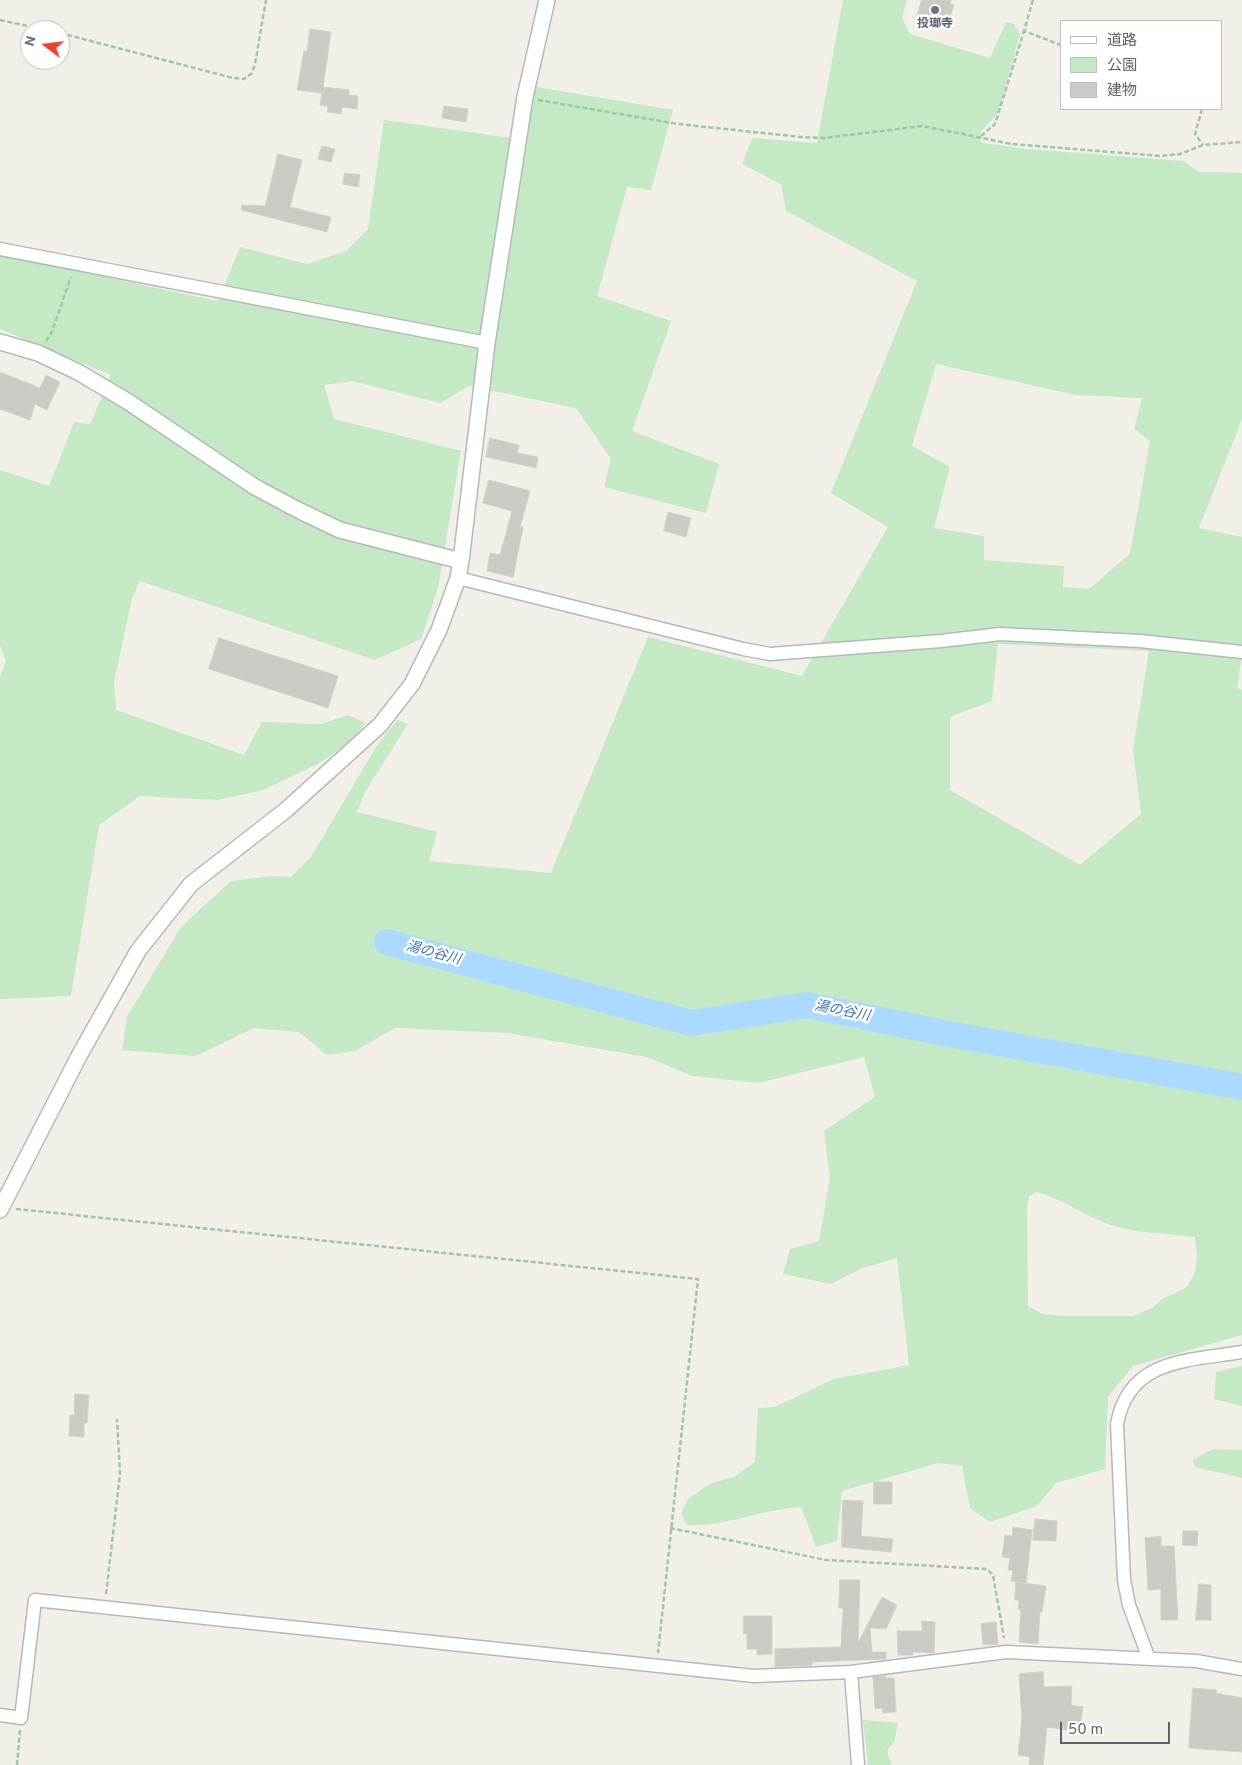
<!DOCTYPE html>
<meta charset="utf-8">
<style>
body{margin:0}
#map{position:relative;width:1242px;height:1765px;overflow:hidden;background:#f1efe8;font-family:Overpass,"Noto Sans JP",sans-serif}
canvas{display:block}
.legend{position:absolute;left:1060px;top:20px;width:162px;height:90px;box-sizing:border-box;background:#fff;border:1px solid #bfc1c3;margin:0;padding:6px 9px;list-style:none;font-size:15px;color:#5f6368}
.legend li{display:flex;align-items:center;gap:10px;height:25px}
.legend b{width:25px;border:1px solid #bfc1c3}
.north{position:absolute;left:20px;top:20px;width:50px;height:50px;box-sizing:border-box;background:#fff;border:1px solid #bfc1c3;border-radius:50%;rotate:285deg;font-size:14px;font-weight:700;line-height:20px;text-align:center;color:#5f6368}
.north::after{content:'';display:block;margin:auto;width:18px;height:22px;background:#ea4335;clip-path:polygon(50% 0,100% 100%,50% 72%,0 100%)}
.scale{position:absolute;left:1060px;top:1722px;width:110px;height:22px;box-sizing:border-box;border:2px solid #5f6368;border-top:0;padding-left:6px;font-size:15px;line-height:18px;white-space:nowrap;color:#5f6368;-webkit-text-stroke:4px #fff;paint-order:stroke}
</style>
<div id="map">
<canvas width="1242" height="1765"></canvas>
<ul class="legend">
<li><b style="height:6px;background:#fff"></b>道路</li>
<li><b style="height:14px;background:#c5e8c5"></b>公園</li>
<li><b style="height:14px;background:#cccac5"></b>建物</li>
</ul>
<div class="north">N</div>
<div class="scale">50 m</div>
</div>
<script>
const ctx = document.querySelector('canvas').getContext('2d');
ctx.lineJoin = 'round';
function fillPath(path, color) {
  ctx.fillStyle = color;
  ctx.fill(path, 'evenodd');
}
function strokePath(path, color, width, dash) {
  ctx.strokeStyle = color;
  ctx.lineWidth = width;
  ctx.lineCap = dash ? 'butt' : 'round';
  ctx.setLineDash(dash || []);
  ctx.stroke(path);
}
function label(font, color, halo, rows, align = 'center') {
  ctx.font = font + ' Overpass,"Noto Sans JP",sans-serif';
  ctx.lineWidth = 5;
  ctx.setLineDash([]);
  ctx.textBaseline = 'middle';
  ctx.strokeStyle = halo;
  ctx.fillStyle = color;
  for (const [text, x, y, turn = 0] of rows) {
    ctx.save();
    ctx.translate(x, y);
    ctx.rotate((+turn || 0) * Math.PI / 180);
    ctx.textAlign = isNaN(turn) ? turn : align;
    if (halo) ctx.strokeText(text, 0, 0);
    ctx.fillText(text, 0, 0);
    ctx.restore();
  }
}
fillPath(new Path2D(`
 M843,0H907L902,18L910,34L990,58L1006,22L1014,24L1020,34L998,113L980,132L982,143L1027,149L1183,161L1199,172L1242,173V419L1199,528L1242,537V655L1237,688L1242,690V1335L1133,1366L1108,1397L1105,1469L1056,1483L1037,1506L990,1522L970,1508L962,1466L938,1463L842,1491L837,1541L816,1547L801,1507C762,1509 726,1527 687,1525L681,1514L687,1500L709,1484L734,1477L755,1462L758,1408L775,1407L834,1379L909,1365L897,1258L860,1269L831,1284L783,1274L790,1249L819,1241L830,1178L824,1131L875,1097L864,1057L758,1083L692,1076L647,1057L507,1033L395,1028L355,1051L327,1055L299,1032L254,1028L196,1056L122,1050L127,1017L181,927L231,881L270,876L291,877L311,857L376,747L397,720L408,724L365,792L357,812L437,832L429,861L551,873L648,637L802,676L888,527L831,493L917,281L786,211L781,184L742,164L752,138L817,143ZM936,364L1076,395L1142,398L1134,429L1150,441L1130,554L1089,589L1063,587L1064,566L984,560V536L934,528L950,467L912,446ZM998,644L1149,651L1133,750L1141,814L1080,865L950,790V717L992,701ZM1037,1192C1064,1199 1087,1218 1114,1226C1136,1233 1171,1234 1195,1237L1197,1258L1195,1273L1187,1287L1162,1299L1152,1308L1133,1316H1062L1042,1314L1028,1306L1027,1207L1029,1196Z
 M536,87L673,110L651,190L627,187L597,296L671,321L632,431L719,464L706,513L604,487L611,459L576,408L469,386L440,403L352,381L324,385L334,419L461,451L438,588L421,639L375,660L140,581L132,598L114,682L116,710L244,755L262,722L321,724L348,715L366,723L350,742L318,764L263,790L218,800L140,796L99,825L71,996L0,999V676L6,662L0,644V470L49,486L74,422L90,424L111,375L0,329V255L218,301L240,247L307,264L346,251L368,229L384,120L512,138Z
 M1242,1366V1406L1214,1399L1216,1372Z
 M1213,1449L1242,1450V1478L1195,1467L1192,1460Z
 M863,1720L898,1723L894,1742L887,1751L892,1765H868Z`), '#c5e8c5');
strokePath(new Path2D(`
 M387,942L691,1023L807,1005L954,1035L1242,1087`), '#aadaff', 26);
const building = new Path2D(`
 M922,0H951L950,4L954,5L950,17L946,16L942,27L916,19Z
 M310,29L331,32L323,87L349,90V95L358,96L357,109L342,107L341,114L327,112L328,106L320,105L322,93L297,90L304,51H307Z
 M444,106L468,109L466,122L442,118Z
 M322,146L335,149L331,162L318,159Z
 M278,154L302,160L290,207L331,217L327,232L241,210L242,205L265,206Z
 M345,173L360,175L358,187L343,184Z
 M0,372L40,388L46,375L60,382L47,410L35,404L30,420L0,409Z
 M490,438L519,445L517,453L538,457L536,468L486,457Z
 M489,480L530,491L520,527H523L513,577L487,571L490,553L500,555L512,511L483,503Z
 M668,512L691,518L686,537L664,531Z
 M219,638L338,676L328,708L209,669Z
 M75,1394L89,1395L87,1423H84V1437L69,1436L70,1415H74Z
 M874,1482H892V1504H874Z
 M843,1500L863,1501L861,1536L893,1539L891,1552L842,1547Z
 M1035,1519L1057,1521L1056,1541L1033,1540Z
 M1013,1527L1032,1530L1026,1583L1011,1581L1013,1571L1008,1570L1010,1558L1002,1557L1005,1535L1012,1536Z
 M1183,1531H1198L1197,1546L1183,1545Z
 M1161,1537V1546H1174L1178,1620H1161V1589L1148,1590L1145,1538Z
 M840,1580H860L858,1643L882,1597L897,1605L886,1629L870,1628L872,1652H886V1659L812,1662V1665L775,1667V1649L841,1647L843,1608H839Z
 M1016,1582L1046,1586L1042,1612H1040L1038,1644L1019,1642L1021,1610L1018,1609L1019,1600H1015Z
 M1199,1584L1211,1585V1620H1196Z
 M744,1616H772V1654L757,1655V1649H747V1634H744Z
 M922,1621L935,1622L934,1653L913,1652V1655H898L897,1631H922Z
 M996,1622L998,1644L983,1645L981,1624Z
 M1043,1672L1044,1687L1072,1686L1071,1705L1083,1707L1079,1732L1047,1727L1043,1765H1029L1030,1757L1018,1755L1022,1719L1019,1674Z
 M886,1676V1678H894L896,1712L883,1713L882,1708L875,1709L873,1677Z
 M1193,1688L1216,1690V1693L1242,1698V1752L1189,1748Z`);
fillPath(building, '#cccac5');
strokePath(building, '#d6d1c6', 1);
const minor = new Path2D(`
 M0,249L487,343
 M458,578L743,649L770,654L941,641L1000,634L1140,641L1242,652
 M1149,1659L1129,1605L1124,1580L1117,1424C1129,1358 1189,1361 1242,1352
 M851,1672L858,1765
 M0,1715L21,1718L35,1600L754,1676L851,1672L1006,1652L1196,1661L1242,1669`);
const tertiary = new Path2D(`
 M0,342L38,353L78,372L127,401L255,487L298,510L340,530L461,561
 M0,1210L79,1056L138,951L191,884L286,810L380,725L412,684L439,630L458,578L461,561L487,343L525,97L547,0`);
strokePath(minor, '#b5b8bc', 15);
strokePath(tertiary, '#b5b8bc', 18);
strokePath(new Path2D(`
 M1033,0L1024,31L1061,45
 M0,20L47,30
 M60,33L233,78L244,79L252,73L255,64L266,0
 M538,100L678,124L801,137L824,138L922,126L1012,144L1161,156L1180,154L1203,145L1242,142
 M1202,109L1195,134L1203,145
 M981,136L995,124L1024,31
 M46,341L51,334L71,277
 M16,1209L698,1279L658,1653
 M670,1528L826,1560L987,1569L993,1575L1004,1638
 M106,1594L120,1474L117,1419
 M17,1765L20,1730`), '#9cc7a9', 2.5, [5, 2.5]);
strokePath(minor, '#fff', 12);
strokePath(tertiary, '#fff', 15);
for (const [x, y, r, color] of [
 [935,10,5,"#6b7280"]
]) {
  const dot = new Path2D();
  dot.arc(x, y, r, 0, 2 * Math.PI);
  ctx.fillStyle = color;
  ctx.fill(dot);
  strokePath(dot, '#fff', 2);
}
label('bold 12px', '#5b616d', '#fff', [
 ["投瑯寺",935,25]
]);
label('italic 14px', '#4174aa', '#fff', [
 ["湯の谷川",433,954,15],
 ["湯の谷川",842,1012,11]
]);
</script>
